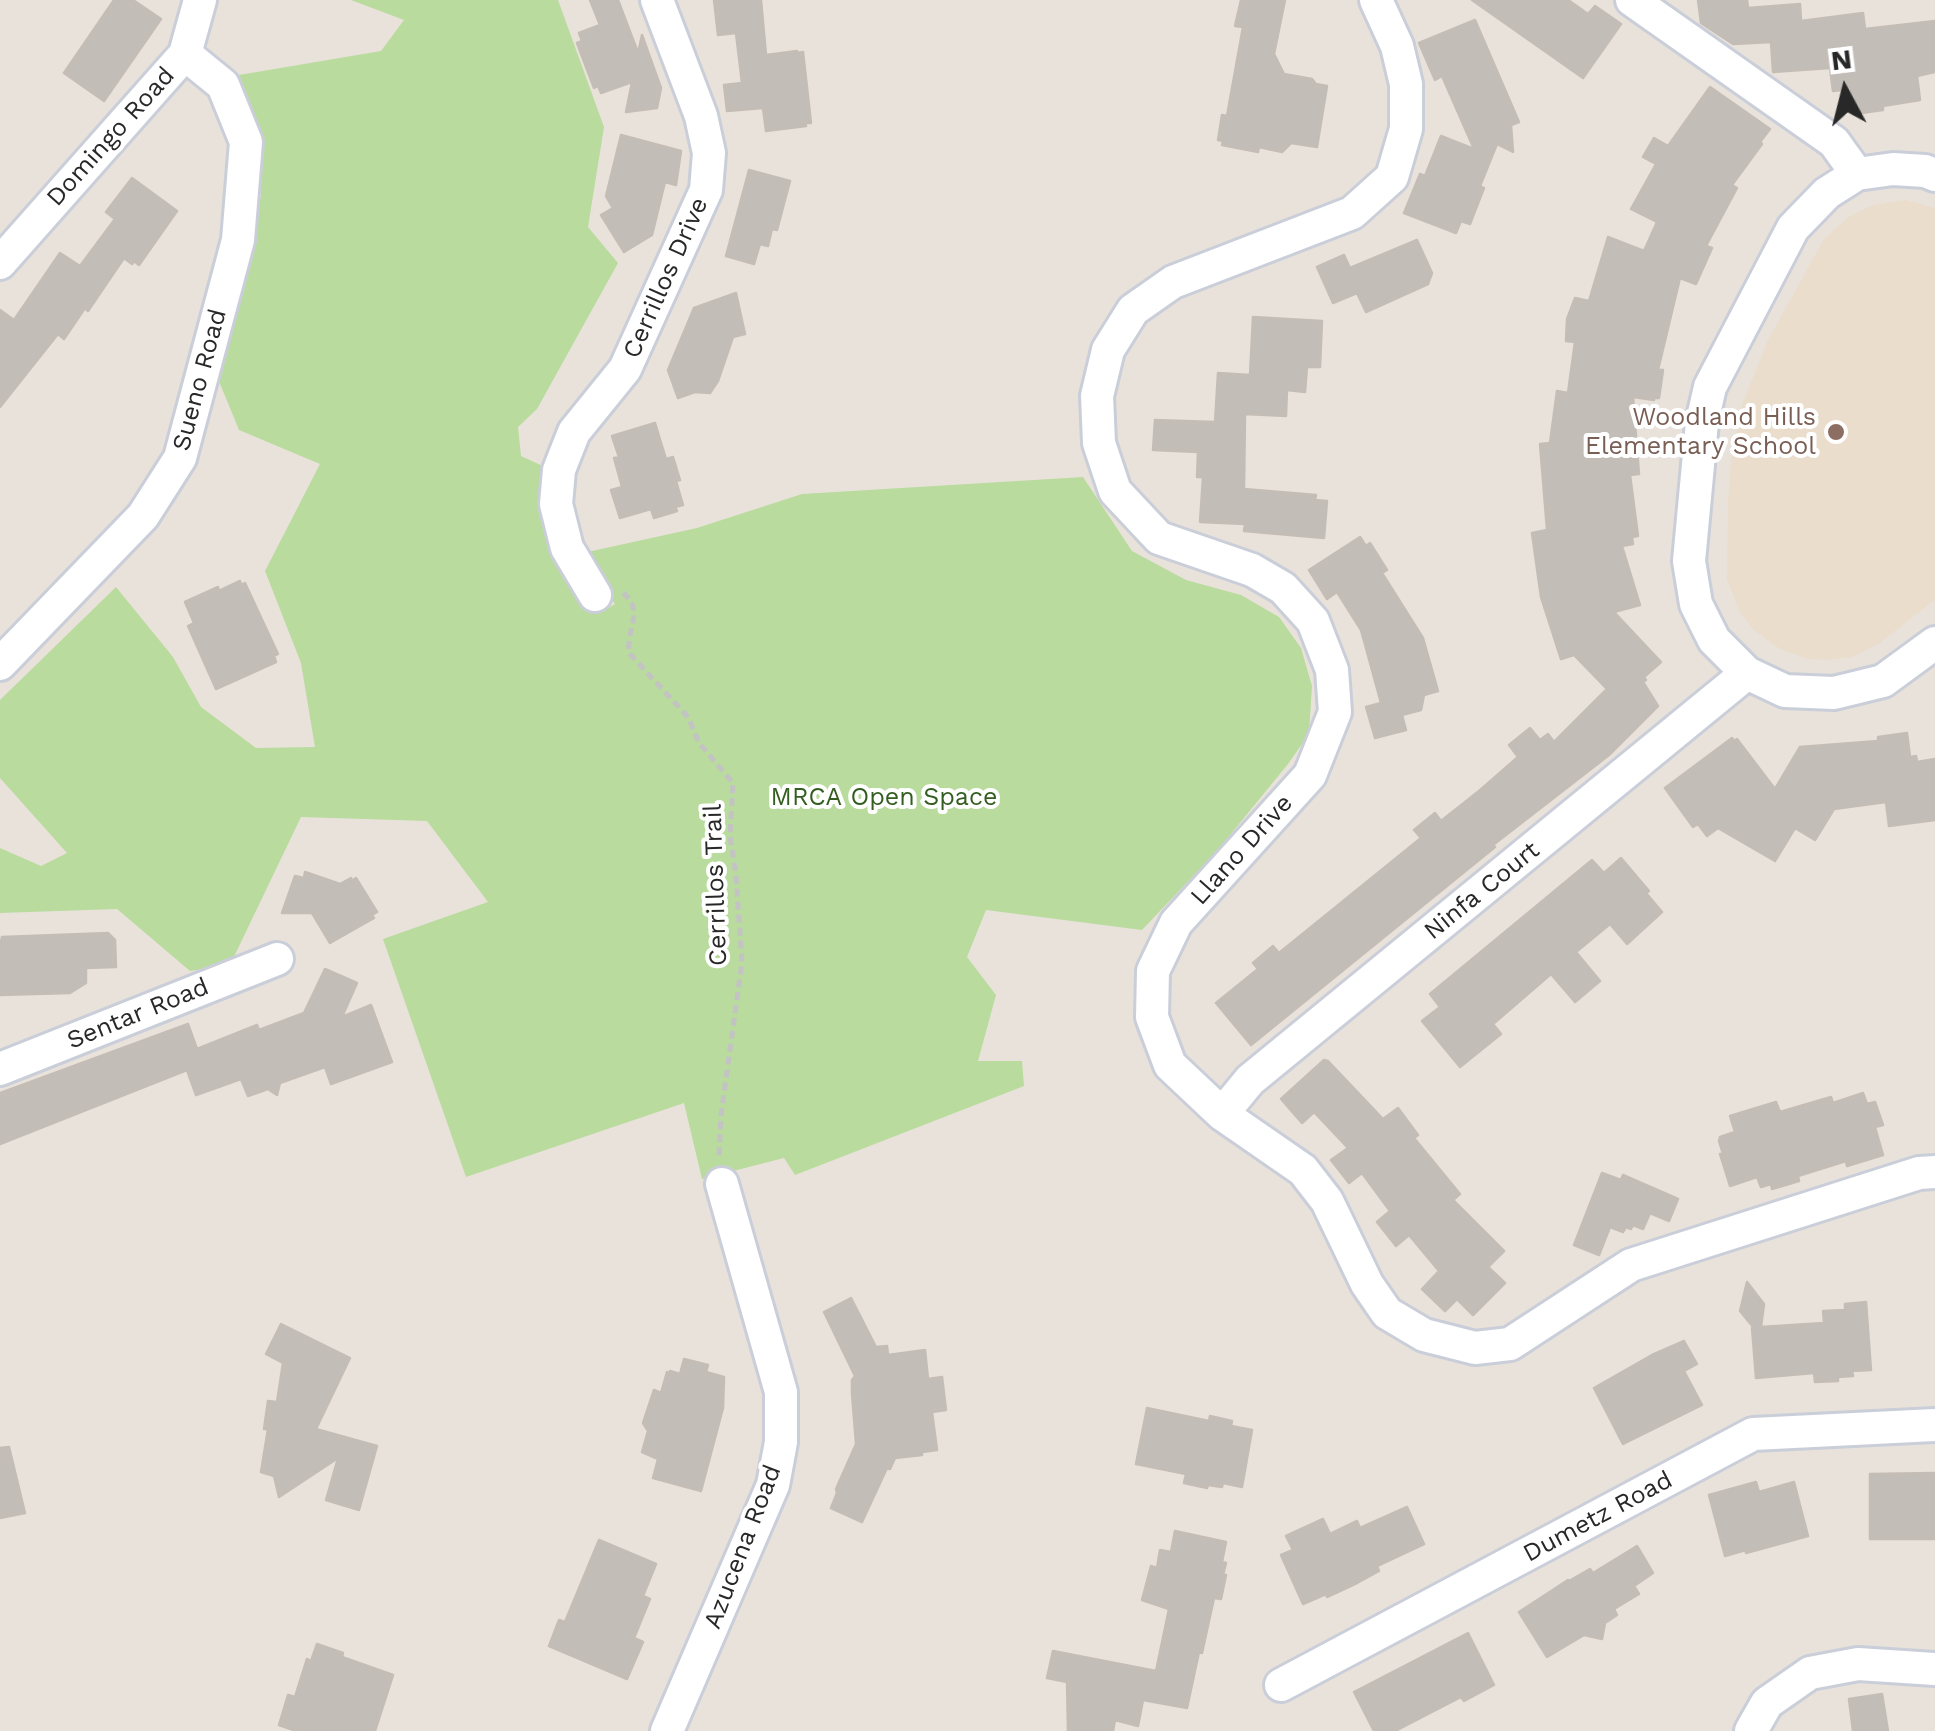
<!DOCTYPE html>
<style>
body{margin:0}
#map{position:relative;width:1935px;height:1731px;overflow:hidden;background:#e9e2db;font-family:"Work Sans",sans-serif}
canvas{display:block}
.north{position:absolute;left:1795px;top:40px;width:100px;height:100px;-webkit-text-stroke:8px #fff;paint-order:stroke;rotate:353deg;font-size:28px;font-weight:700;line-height:40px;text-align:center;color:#282828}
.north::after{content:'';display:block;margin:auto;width:35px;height:45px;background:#282828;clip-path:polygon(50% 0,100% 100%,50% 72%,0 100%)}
</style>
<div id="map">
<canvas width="1935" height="1731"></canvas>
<div class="north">N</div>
</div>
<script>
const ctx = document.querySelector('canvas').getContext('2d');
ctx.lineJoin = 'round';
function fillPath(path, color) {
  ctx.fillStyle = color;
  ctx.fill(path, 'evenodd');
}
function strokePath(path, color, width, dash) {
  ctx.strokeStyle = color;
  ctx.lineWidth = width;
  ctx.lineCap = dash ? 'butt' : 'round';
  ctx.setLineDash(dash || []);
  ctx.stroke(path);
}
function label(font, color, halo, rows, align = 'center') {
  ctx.font = font + ' "Work Sans",sans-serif';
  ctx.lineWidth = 8;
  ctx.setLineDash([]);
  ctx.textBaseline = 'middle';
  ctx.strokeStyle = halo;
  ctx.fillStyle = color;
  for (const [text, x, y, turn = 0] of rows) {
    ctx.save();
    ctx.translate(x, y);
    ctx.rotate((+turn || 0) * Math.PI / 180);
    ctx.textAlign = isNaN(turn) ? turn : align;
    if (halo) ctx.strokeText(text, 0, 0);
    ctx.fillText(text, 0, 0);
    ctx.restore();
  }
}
fillPath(new Path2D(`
 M1906,200L1935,208V600L1878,644L1852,657L1827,660L1808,659L1780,649L1754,630L1741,614L1727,579L1728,504L1731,460L1742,405L1768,340L1824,239L1850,216L1873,205Z`), '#eaddcc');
fillPath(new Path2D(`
 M351,0H558L604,127L588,227L618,263L537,409L518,427L521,456L547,468V546L597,614L615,604L593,573L583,553L697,528L802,494L1083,477L1132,551L1186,580L1241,595L1279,617L1301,648L1312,686L1309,734L1288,764L1217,851L1142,930L986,910L967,957L996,995L978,1061H1022L1024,1086L795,1175L784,1158L702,1179L684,1103L466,1177L383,939L488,902L427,821L301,817L230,965L190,971L117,909L0,913V848L41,866L67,853L0,778V700L116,587L173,657L201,707L256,748L315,747L301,663L265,571L320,464L239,430L216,374L261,196L256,140L239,75L381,51L404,20Z`), '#b9db9d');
const building = new Path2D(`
 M114,0H133L161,19L104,101L64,73Z
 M590,0H618L637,50L639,49L642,35L661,88L657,108L626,112L632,82L601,93L598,86L594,88L577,43L582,41L579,33L600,25Z
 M714,0H761L766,55L797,51V53L803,52L811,123H805L806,126L766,131L763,108L727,111L724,85L742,83L736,33L718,35Z
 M1241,0H1285L1274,54L1284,74L1312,79L1316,84L1327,86L1317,147L1291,143L1282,152L1259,147L1258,152L1222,145L1223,141L1218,140L1222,115L1227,116L1243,27L1235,26Z
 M1472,0H1568L1588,14L1595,6L1621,24L1583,78Z
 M1698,0H1747L1748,8L1800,4L1801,21L1863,13L1865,29L1935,21V72L1917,76L1920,100L1883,106V110L1854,114L1850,89L1833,91L1830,68L1773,72L1771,42L1733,44L1701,23Z
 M1475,20L1519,122L1511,125L1513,152L1497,144L1480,186L1484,188L1470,224L1461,221L1456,233L1404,213L1420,174L1425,176L1441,136L1474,149L1442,76L1435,80L1419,43Z
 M1710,87L1770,129L1760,142L1762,144L1732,185L1737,188L1706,246L1712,248L1696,284L1680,278L1658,370H1663L1659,398H1654V400L1633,397L1639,474L1630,475L1638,536L1632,537L1633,544L1622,546L1640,605L1614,612L1661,662L1644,677L1646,680L1643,682L1658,706L1609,755L1493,845L1495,847L1251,1045L1216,1003L1258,969L1253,963L1273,946L1279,953L1421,838L1414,830L1435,813L1441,821L1479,791L1518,757L1509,745L1530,728L1540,740L1548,734L1554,742L1607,689L1574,655L1561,659L1541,597L1532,533L1547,530L1540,444L1550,443L1557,391L1568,393L1575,342L1566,341L1567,319L1575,298L1589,301L1608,237L1644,251L1657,222L1631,209L1656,164L1643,157L1654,138L1668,146Z
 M621,135L681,151L676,185L665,182L652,235L624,252L601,215L613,208L606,196Z
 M749,170L790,181L777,230L772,229L768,246L760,244L754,264L726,256Z
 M132,178L177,211L139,265L134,261L132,264L124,258L88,311L85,308L64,339L58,334L0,407V310L14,320L60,253L80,266L115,219L106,212Z
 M1417,240L1432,273L1428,284L1366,312L1357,293L1333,303L1317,267L1344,255L1350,268Z
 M736,293L745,334L733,337L718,381L710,393L695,392L678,398L668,370L694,308Z
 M1253,317L1322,321L1320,367H1307L1305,392L1287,390L1286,416L1245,414L1244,489L1316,495L1315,500L1327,501L1324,538L1244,531L1245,524L1200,522L1203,477H1197L1198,452L1153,450L1155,420L1215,422L1218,373L1250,375Z
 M655,423L666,459L673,457L680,480L676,481L683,505L675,507L677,511L654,518L651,509L620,518L611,490L622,487L614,458L619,457L612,436Z
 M1360,537L1366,546L1370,543L1387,570L1382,573L1423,638L1438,691L1424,695L1421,710L1402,715L1406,730L1375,738L1366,707L1381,703L1361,630L1337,592L1327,599L1309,570Z
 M240,581L241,585L245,583L278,654L274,656L276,662L216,689L188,626L194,623L185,602L218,587L219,591Z
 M1907,733L1910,757L1916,756L1917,762L1935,759V820L1889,826L1886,802L1834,809L1815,840L1795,828L1775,861L1718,828L1707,836L1698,824L1693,827L1665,788L1732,738L1734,741L1737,739L1775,789L1800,747L1878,741V737Z
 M1621,858L1649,891L1646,893L1662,912L1627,944L1610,924L1576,952L1600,981L1575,1002L1551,974L1493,1024L1501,1034L1460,1067L1422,1021L1440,1007L1430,994L1592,860L1604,873Z
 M305,872L340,884L351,878L352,881L356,878L377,912L372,915L374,918L330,943L312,913H282L295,876L304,878Z
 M108,933L115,940L116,967L86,968V983L70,993L0,995V940H2V937Z
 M325,969L357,983L342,1017L371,1005L392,1062L331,1084L325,1067L280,1083L277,1095L268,1089L248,1096L241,1079L196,1095L187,1070L0,1144V1093L188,1024L197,1049L257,1025L259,1030L304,1013Z
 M1324,1060L1328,1061L1383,1119L1398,1108L1418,1135L1414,1138L1460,1194L1453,1200L1504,1251L1488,1267L1505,1283L1473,1315L1457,1299L1445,1311L1422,1289L1439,1271L1409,1235L1396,1246L1377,1222L1390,1211L1362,1173L1349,1183L1331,1160L1348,1148L1314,1112L1302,1123L1281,1099Z
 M1863,1093L1867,1104L1875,1102L1883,1125L1875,1127L1883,1155L1847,1166L1846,1161L1798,1176L1799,1181L1772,1189L1771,1184L1761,1187L1757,1177L1730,1186L1720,1154H1723L1719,1141L1720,1137L1735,1132L1730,1116L1776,1102L1780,1112L1831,1097L1833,1103Z
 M1602,1173L1621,1180L1623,1175L1678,1199L1669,1221L1650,1213L1643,1229L1633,1225L1631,1229L1626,1227L1623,1232L1610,1227L1599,1255L1574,1245Z
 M1747,1282L1764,1304L1761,1327L1824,1323L1823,1311L1845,1310V1304L1866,1302L1871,1370L1852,1371L1853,1376L1838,1377V1381L1815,1382L1814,1373L1756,1378L1752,1328H1754L1740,1311Z
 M851,1298L876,1347L887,1346L888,1355L925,1350L928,1379L942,1377L946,1410L932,1412L937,1450L922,1452V1455L895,1458L890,1469L887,1468L862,1522L831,1508L837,1493L836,1489L856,1444L852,1394V1380L855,1376L824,1312Z
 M281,1324L350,1358L316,1429L377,1446L359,1510L326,1500L338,1458L279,1497L274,1476L261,1472L268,1429H264L268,1401L277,1402L283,1363L266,1354Z
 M1684,1341L1697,1364L1684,1371L1702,1405L1623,1444L1594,1388L1652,1355Z
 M684,1359L708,1365L706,1372L724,1377L723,1408L701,1491L653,1478L658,1459L642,1452L648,1431L643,1423L654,1390L661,1393L667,1372L670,1374V1371L680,1374Z
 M1147,1408L1209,1421L1210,1416L1232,1421L1231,1426L1252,1430L1242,1487L1223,1483L1222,1487L1208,1485L1207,1488L1184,1483L1186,1474L1136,1464Z
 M9,1447L25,1513L0,1518V1448Z
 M1935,1473V1539H1870V1474Z
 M1756,1482L1759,1492L1794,1482L1808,1536L1746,1553V1550L1725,1556L1709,1495Z
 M1407,1507L1424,1544L1377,1566L1379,1571L1357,1583L1327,1597L1326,1594L1303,1604L1281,1555L1293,1550L1286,1536L1323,1519L1330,1534L1357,1521L1360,1528Z
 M1175,1531L1226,1542L1222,1562L1226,1563L1223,1575H1226L1221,1599L1214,1598L1202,1653L1199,1652L1187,1708L1143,1700L1138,1726L1115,1720L1113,1731H1068L1067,1682L1047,1678L1053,1651L1156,1671L1169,1609L1142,1600L1151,1566L1157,1568L1160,1550L1171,1552Z
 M599,1540L656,1564L643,1596L650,1599L634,1638L643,1642L627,1679L549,1646L559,1620L565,1622Z
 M1637,1546L1653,1573L1634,1586L1639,1594L1614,1609L1617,1615L1605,1623L1602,1639L1584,1635L1547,1657L1519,1612L1568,1580L1569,1581L1590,1569L1593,1573Z
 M1468,1633L1494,1685L1464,1701L1461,1697L1395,1731H1374L1354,1692Z
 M317,1644L343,1653L342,1657L393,1675L375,1731H296L279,1725L288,1695L295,1697L307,1659L311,1661Z
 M1882,1694L1888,1731H1853L1849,1699Z`);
fillPath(building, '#c2bdb7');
strokePath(building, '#c4bdb5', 2.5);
const minor = new Path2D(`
 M1376,0L1397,46L1406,84V129L1392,177L1352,213L1173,282L1133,310L1108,350L1097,396L1099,443L1115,491L1159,538L1252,570L1283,588L1313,621L1332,670L1335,712L1310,775L1176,923L1153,971L1152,1017L1170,1065L1222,1114L1303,1170L1327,1201L1367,1284L1387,1313L1424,1335L1475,1348L1510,1344L1631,1265L1919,1173L1935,1172
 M1632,0L1834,142L1857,174
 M1935,175L1925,171L1893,169L1857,174L1827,193L1793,228L1710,387L1702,422L1689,561L1696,604L1714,640L1747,673L1785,691L1834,693L1883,681L1935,643
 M0,263L185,54L200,0
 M595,595L567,548L556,504L559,470L574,432L625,369L706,190L709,153L701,116L657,0
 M0,664L143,516L180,458L238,240L246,142L223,85L185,54
 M0,1069L277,959
 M1222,1114L1250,1080L1747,673
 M1281,1685L1753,1434L1935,1425
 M667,1731L773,1485L781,1442V1392L722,1184
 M1751,1731L1767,1703L1810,1673L1858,1664L1935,1669`);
strokePath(minor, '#caced9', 38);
strokePath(new Path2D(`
 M623,593C645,610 626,629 629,653L688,717L699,743L733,783L730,836L736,875L742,962L721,1115L719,1156`), '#c3c3c3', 5, [8, 5]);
strokePath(minor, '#fff', 32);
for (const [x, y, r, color] of [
 [1836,432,10,"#8d6e63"]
]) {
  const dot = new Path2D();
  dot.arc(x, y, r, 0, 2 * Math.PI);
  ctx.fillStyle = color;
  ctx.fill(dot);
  strokePath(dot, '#fff', 4);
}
label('25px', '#282828', '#fff', [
 ["Domingo Road",111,137,-48],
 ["Cerrillos Drive",666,278,-66],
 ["Sueno Road",200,380,-75],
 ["Llano Drive",1242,850,-48],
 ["Cerrillos Trail",716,885,-92],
 ["Ninfa Court",1482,891,-39],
 ["Sentar Road",138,1014,-22],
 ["Dumetz Road",1598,1517,-28],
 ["Azucena Road",743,1547,-69]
]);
label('25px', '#785e54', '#fff', [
 ["Woodland Hills",1816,418],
 ["Elementary School",1816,447]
], 'right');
label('25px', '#345e20', '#fff', [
 ["MRCA Open Space",884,798]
]);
</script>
